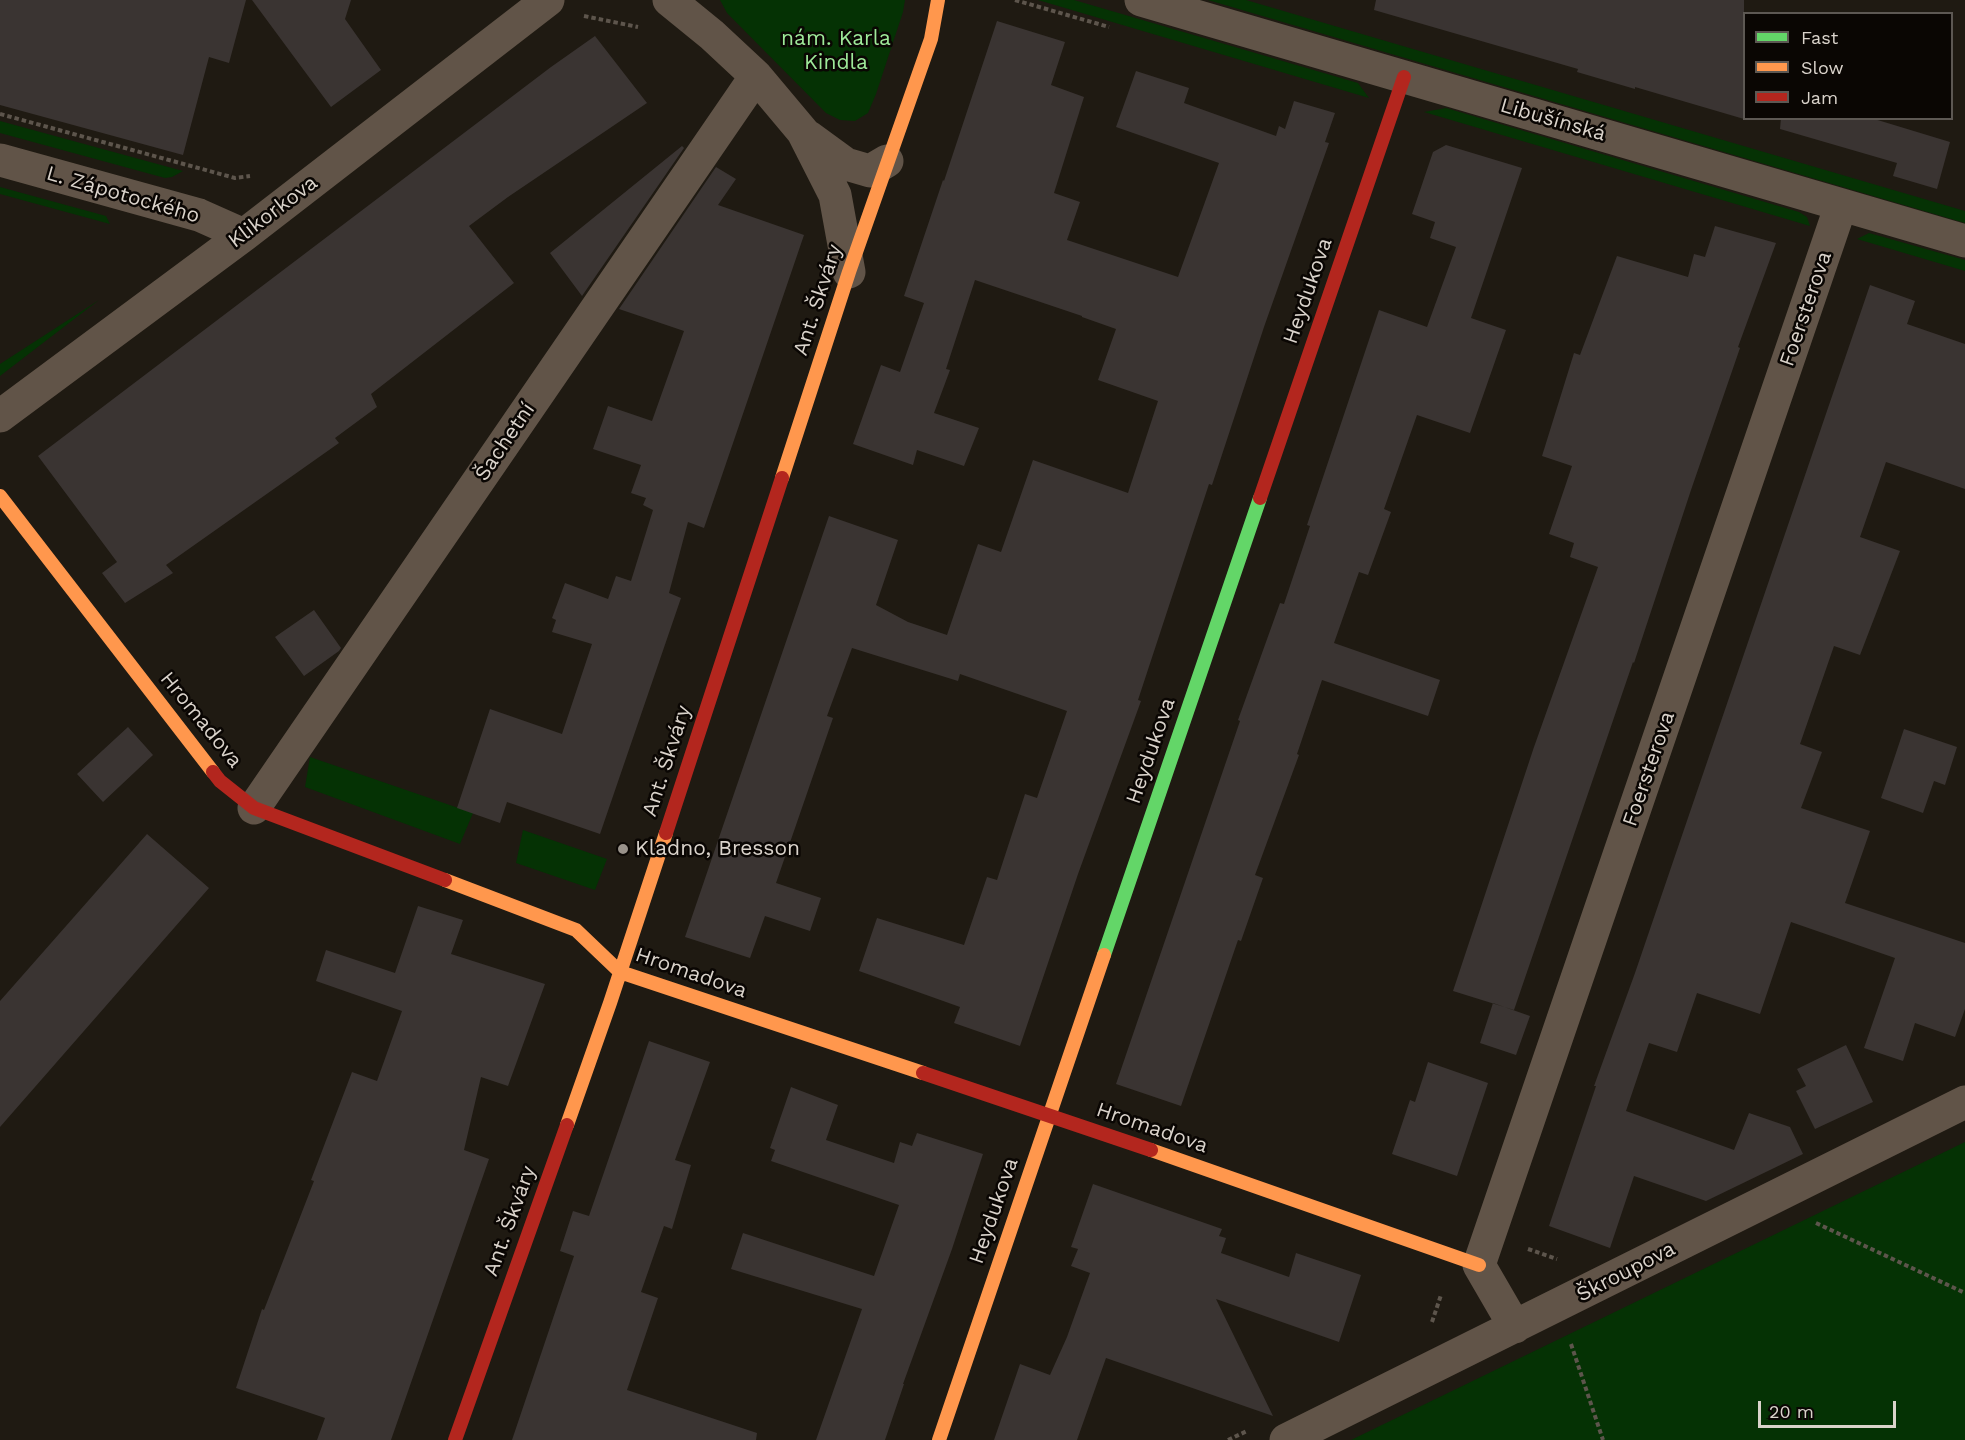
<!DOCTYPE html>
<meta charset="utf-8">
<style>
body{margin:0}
#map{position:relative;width:1965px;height:1440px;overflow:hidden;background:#1f1a12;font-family:"Work Sans",sans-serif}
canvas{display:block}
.legend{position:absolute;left:1743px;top:12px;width:210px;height:108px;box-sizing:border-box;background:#0a0603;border:2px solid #5d5853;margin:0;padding:8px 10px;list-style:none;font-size:18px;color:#dad3cb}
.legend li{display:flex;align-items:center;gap:12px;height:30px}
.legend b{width:30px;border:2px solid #5d5853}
.scale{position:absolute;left:1758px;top:1401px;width:138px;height:27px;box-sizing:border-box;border:3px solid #dad3cb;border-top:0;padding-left:8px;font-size:18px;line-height:21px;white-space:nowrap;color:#dad3cb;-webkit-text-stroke:4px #0a0603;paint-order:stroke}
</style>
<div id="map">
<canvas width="1965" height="1440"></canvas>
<ul class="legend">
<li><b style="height:8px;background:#63d668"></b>Fast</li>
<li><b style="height:8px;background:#ff974d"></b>Slow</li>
<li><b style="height:8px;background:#b3261e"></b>Jam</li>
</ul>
<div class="scale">20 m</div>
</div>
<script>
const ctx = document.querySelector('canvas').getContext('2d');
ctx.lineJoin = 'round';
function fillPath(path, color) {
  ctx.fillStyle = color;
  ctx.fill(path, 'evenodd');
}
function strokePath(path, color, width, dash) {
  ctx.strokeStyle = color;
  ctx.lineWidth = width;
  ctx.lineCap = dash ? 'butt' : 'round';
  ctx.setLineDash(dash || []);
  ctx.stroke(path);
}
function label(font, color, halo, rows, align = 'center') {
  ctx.font = font + ' "Work Sans",sans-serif';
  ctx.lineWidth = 5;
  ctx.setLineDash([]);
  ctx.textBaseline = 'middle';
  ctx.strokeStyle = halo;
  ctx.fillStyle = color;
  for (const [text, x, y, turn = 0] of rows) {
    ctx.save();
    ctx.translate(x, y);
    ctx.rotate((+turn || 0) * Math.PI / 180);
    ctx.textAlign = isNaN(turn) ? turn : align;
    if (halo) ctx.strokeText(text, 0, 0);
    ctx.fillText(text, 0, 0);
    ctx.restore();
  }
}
fillPath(new Path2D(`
 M720,0H905L903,12L876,94L868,113L855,121L840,120L826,113L727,13Z
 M1038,0H1074L1358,83L1369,98Z
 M1208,0H1246L1965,211V223Z
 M1446,108L1799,212L1807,217L1810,226L1424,112Z
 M0,121L183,171L172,177L165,178L0,133Z
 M0,187L106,216L110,224L0,194Z
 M1869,233L1965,260V271L1857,239Z
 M99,300L0,376V364Z
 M310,757L473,813L460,844L305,787Z
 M523,830L607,859L595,890L516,863Z
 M1965,1142V1440H1351Z`), '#053204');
fillPath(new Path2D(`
 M0,0H246L229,63L209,57L183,155L0,105Z
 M252,0H351L345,19L381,70L331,107Z
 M1376,0H1744V119L1635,87V89L1577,72L1578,69L1374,10Z
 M997,21L1065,42L1051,85L1084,97L1054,193L1080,202L1067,240L1178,277L1219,163L1116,127L1136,71L1189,88L1184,103L1276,136L1279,126L1285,129L1294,101L1335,113L1325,142L1329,143L1264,327L1212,485L1209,484L1138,700L1141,701L1078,874L1020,1046L954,1023L960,1007L859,971L877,918L964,945L987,877L997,880L1025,794L1037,798L1067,711L960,674L958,681L852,648L827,716L833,718L776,883L821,898L810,931L765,916L750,958L685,937L829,516L898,540L876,605L908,622L947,635L978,544L1001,552L1033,460L1128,493L1158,401L1098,380L1116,329L1082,317V316L975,280L946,369L950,370L934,413L979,428L964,466L917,450L913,465L853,444L881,365L900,372L924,303L904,296L943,180L944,181Z
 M595,36L647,103L508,197L469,226L514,283L371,394L377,407L335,438L339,443L166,565L173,573L125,603L102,573L117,562L38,456L551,67Z
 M1781,118H1871L1950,142L1937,189L1893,176L1897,163L1780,129Z
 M1446,145L1522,168L1471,318L1506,330L1470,433L1417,415L1384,509L1391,512L1368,575L1359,572L1334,643L1440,680L1428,716L1322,680L1297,754L1299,755L1255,875L1263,878L1241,941L1238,940L1181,1106L1116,1084L1240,721L1238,720L1280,603L1284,604L1310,526L1307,525L1379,310L1427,327L1456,247L1430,238L1435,222L1412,214L1433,152Z
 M682,146L684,148L582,296L550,253Z
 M716,167L736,179L718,205L804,235L704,528L688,522L669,593L681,598L600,834L507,802L500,823L457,808L490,709L562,734L592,644L552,632L556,620L552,618L565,583L608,599L616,576L631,581L653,510L643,505L646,498L631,493L641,465L593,449L608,406L652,421L684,331L619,309Z
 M1715,226L1776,243L1738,347L1740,348L1691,490L1634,663L1633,662L1514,1010L1453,991L1534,747L1598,567L1570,557L1574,543L1549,534L1572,466L1542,456L1574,353L1580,355L1617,256L1688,277L1694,254L1705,257Z
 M1870,285L1915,301L1907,324L1965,344V489L1886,462L1860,537L1900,551L1860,655L1834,646L1800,744L1822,752L1801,808L1870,831L1845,903L1965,943V1009L1955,1037L1915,1023L1903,1061L1864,1048L1895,958L1791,922L1760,1014L1697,993L1677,1052L1649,1043L1626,1111L1734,1150L1749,1113L1790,1127L1803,1154L1706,1201L1634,1176L1610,1248L1549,1226L1596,1086H1594L1635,973Z
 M314,610L341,648L339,651L304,676L275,637Z
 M128,727L153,755L103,802L77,774Z
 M1904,729L1957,747L1945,785L1934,781L1923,813L1881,798Z
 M147,834L209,888L0,1127V1001Z
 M418,906L463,920L451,954L545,984L508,1086L481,1077L464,1150L489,1159L391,1440H317L325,1418L236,1388L262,1309L264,1310L314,1181L311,1180L352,1072L377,1081L402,1011L316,981L326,950L395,973Z
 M1493,1003L1530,1016L1516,1055L1480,1043Z
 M649,1041L710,1062L675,1160L691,1165L672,1229L664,1226L641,1292L658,1298L627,1390L757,1433L756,1440H512L574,1256L560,1251L573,1211L589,1216Z
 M1846,1045L1873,1102L1815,1129L1796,1091L1806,1086L1797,1069Z
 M1428,1062L1488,1083L1457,1176L1392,1154L1410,1100L1415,1102Z
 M791,1087L838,1105L826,1140L894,1163L900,1142L912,1146L917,1133L983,1154L952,1249L903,1384H904L885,1440H816L862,1309L731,1269L743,1233L874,1276L899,1205L771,1161L775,1150L770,1148Z
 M1093,1184L1222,1229L1219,1236L1226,1238L1221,1253L1289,1277L1296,1253L1361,1275L1339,1342L1216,1299L1273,1416L1106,1358L1077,1440H994L1020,1364L1050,1375L1067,1337L1090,1273L1071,1266L1078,1249L1071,1247Z`), '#3a3432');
strokePath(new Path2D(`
 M1015,0L1109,27
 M584,16L638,27
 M0,114L235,178L250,176
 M1816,1223L1965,1293
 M1528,1249L1557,1259
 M1432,1322L1441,1295
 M1571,1344L1603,1440
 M1228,1440L1247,1431`), '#5d554c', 4, [4.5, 3]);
strokePath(new Path2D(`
 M669,0L712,35L756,76L803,132L835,195L849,272
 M1141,0L1965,241
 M809,137L846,164L870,171L887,161
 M0,160L199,215L244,235
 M0,416L244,235L548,0
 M254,808L756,76
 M1515,1327L1479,1265L1841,205
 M1286,1440L1965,1102`), '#615448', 33);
strokePath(new Path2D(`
 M1104,955L1260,498`), '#63d668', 14);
strokePath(new Path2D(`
 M782,478L849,272L931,39L938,0
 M0,496L213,772
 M445,880L576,930L620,972L923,1073
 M567,1125L610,1003L666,833
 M1151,1150L1479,1265
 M939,1440L1104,955`), '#ff974d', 14);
strokePath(new Path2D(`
 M1260,498L1404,77
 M213,772L220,781L254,808L445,880
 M666,833L782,478
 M923,1073L1151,1150
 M455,1440L567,1125`), '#b3261e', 14);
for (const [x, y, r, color] of [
 [623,849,6,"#99928a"]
]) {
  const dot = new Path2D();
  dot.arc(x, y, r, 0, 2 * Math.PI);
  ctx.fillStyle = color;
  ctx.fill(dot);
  strokePath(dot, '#0a0603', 2);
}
label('21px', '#9ee999', '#0a0603', [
 ["nám. Karla",836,39],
 ["Kindla",836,63]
]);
label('21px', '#dad3cb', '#0a0603', [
 ["Libušínská",1553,120,16],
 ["L. Zápotockého",123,195,16],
 ["Klikorkova",273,212,-37],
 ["Heydukova",1308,291,-71],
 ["Ant. Škváry",818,300,-72],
 ["Foersterova",1806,309,-71],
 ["Šachetní",505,442,-56],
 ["Hromadova",201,720,51],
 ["Heydukova",1151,751,-71],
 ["Ant. Škváry",667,761,-72],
 ["Foersterova",1649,769,-71],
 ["Hromadova",691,973,19],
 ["Hromadova",1152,1128,19],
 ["Heydukova",994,1211,-71],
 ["Ant. Škváry",510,1221,-70],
 ["Škroupova",1626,1272,-27]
]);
label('21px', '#dad3cb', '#0a0603', [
 ["Kladno, Bresson",635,849]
], 'left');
</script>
